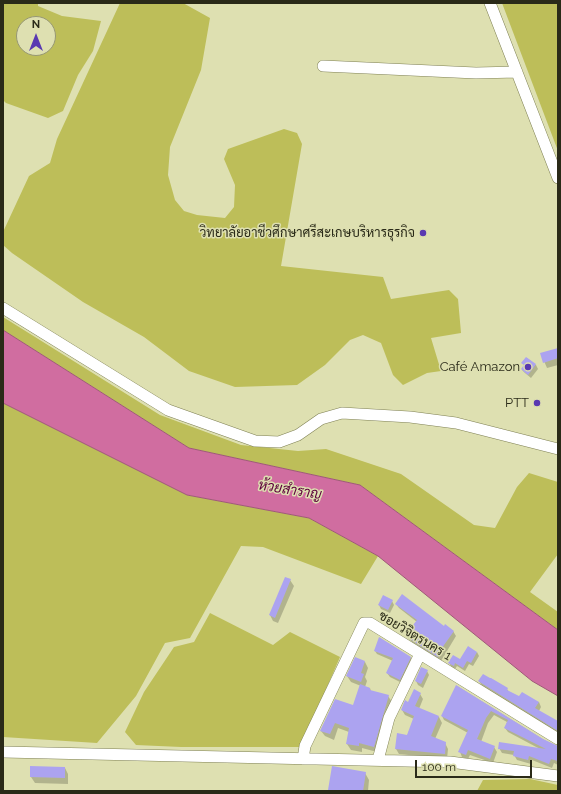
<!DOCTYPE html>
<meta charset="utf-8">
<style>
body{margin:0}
#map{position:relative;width:561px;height:794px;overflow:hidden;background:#dee0b1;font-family:Raleway,sans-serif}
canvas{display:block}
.frame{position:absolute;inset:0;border:4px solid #2a2a18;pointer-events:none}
.north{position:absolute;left:16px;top:16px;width:40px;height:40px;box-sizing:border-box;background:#dee0b1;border:1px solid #969774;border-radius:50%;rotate:0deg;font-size:11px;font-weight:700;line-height:16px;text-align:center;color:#2a2a18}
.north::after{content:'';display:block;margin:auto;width:14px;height:18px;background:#5939b1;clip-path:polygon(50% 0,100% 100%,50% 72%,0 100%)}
.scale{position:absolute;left:415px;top:760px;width:117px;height:18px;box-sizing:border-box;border:2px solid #2a2a18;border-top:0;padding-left:5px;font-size:12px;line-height:14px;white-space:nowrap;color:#2a2a18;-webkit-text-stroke:3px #dee0b1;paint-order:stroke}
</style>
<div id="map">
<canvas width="561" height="794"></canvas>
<div class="frame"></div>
<div class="north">N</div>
<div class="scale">100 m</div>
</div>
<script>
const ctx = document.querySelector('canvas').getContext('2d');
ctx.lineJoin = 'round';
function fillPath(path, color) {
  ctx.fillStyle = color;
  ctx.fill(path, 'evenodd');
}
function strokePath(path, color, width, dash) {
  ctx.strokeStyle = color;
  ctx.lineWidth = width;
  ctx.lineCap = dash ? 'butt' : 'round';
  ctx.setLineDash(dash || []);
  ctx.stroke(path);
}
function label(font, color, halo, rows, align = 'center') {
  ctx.font = font + ' Raleway,Sarabun,sans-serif';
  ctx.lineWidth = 3;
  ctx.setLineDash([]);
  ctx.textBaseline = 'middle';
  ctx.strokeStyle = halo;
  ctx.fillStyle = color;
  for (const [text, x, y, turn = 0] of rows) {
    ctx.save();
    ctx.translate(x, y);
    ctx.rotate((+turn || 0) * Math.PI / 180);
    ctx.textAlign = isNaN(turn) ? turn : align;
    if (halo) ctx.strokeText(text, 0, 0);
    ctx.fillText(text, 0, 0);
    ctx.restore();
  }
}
fillPath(new Path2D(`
 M3,3H38V6L62,16L101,21L93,51L78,75L63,111L48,118L6,103L3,100ZM24,24H48V48H24Z
 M120,3H183L210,18L201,70L170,147L168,175L175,200L184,211L197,215L225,218L234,207L235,185L224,159L228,149L284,129L297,133L302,144L281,266L383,277L391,299L449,290L458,299L461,333L431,338L441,371L427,373L403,385L393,375L381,343L363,335L350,340L325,365L297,385L235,387L189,371L144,337L83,302L12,253L3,245V232L29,176L50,163L57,139Z
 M502,3H558V151Z
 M3,317L160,415L241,445L298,451L326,449L401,474L474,525L495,528L517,487L529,473L558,482V554L530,592L558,612V630L360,485L189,448L3,330Z
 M3,403L187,495L309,518L378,556L361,584L263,547L241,546L190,638L165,643L136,696L97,743L3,737Z
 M210,613L273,645L290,632L340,657L301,747H181L136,745L125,732L144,692L174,647L194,642Z
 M530,779L558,785V791H477L483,780Z`), '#bdbe59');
const water = new Path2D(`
 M3,330L189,448L360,485L558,630V696L532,681L378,556L309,518L187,495L3,403Z`);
fillPath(water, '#d06da0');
strokePath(water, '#9e5977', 1);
fillPath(new Path2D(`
 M558,350V365L547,368L541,354Z
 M527,358L536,365L538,369L531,378L525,373L522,370L525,367L523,363Z
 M290,580L294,586L278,623L273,621L270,615Z
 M392,601L394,605L390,613L381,609L379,605Z
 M396,604L453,631L456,636L441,661L414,644L409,639L407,634L417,622L399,608Z
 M375,651L410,657L413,661L402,683L390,677L387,673L393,661L377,654Z
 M477,652L479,656L473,666L469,664L465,671L457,666L455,669L451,666L449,663L461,661Z
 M356,659L365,662L368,668L365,677L367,681L365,687L370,688L371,691L388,696L392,702L377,752L362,748V752L351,750L347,744L349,732L338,728L334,740L325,736L321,731L354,707L361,686L351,682L347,676Z
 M427,671L429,675L423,688L418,685L416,681Z
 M479,681L507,689L509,692L520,698L539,702L541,707L539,711L558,722V733L482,686Z
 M457,686L554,746H558V765L554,763L552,768L532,760L531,764L517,760L514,755L502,753L499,748L540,749L508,732L505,728L507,722L494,715L488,723L481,742L494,747L497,752L493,763L470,755L468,759L462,757L460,752L468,733L444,720L442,716Z
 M420,694L423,699L419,709L439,717L442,723L435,739L445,743L448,749L447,759L399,754L396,749L407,736L414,719L405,715L402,710Z
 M65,768L68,774V784L35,783L31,777Z
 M365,773L369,780L368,791H330L329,790Z`), '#0003');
fillPath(new Path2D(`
 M558,348V358L543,363L540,353Z
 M526,357L536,364L528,375L521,369L524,365L521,363Z
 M285,577L291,579L275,618L269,615Z
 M402,594L444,626L445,624L454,631L444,645L438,657L410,639L411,638L406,634L417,620L395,604Z
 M383,595L393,600L388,610L378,605Z
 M379,637L411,657L400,680L386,673L393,658L374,651Z
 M468,646L477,652L471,663L467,661L463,668L455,663L454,666L448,663L453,655L460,659Z
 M355,657L365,661L361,673L364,674L361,682L346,676Z
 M421,667L428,670L421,684L415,681Z
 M483,674L490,678H491L508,688L507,690L519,696L522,692L539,702L535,708L558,721V731L478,681Z
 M360,684L370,688V690L389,695L374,747L359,743V746L346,744L349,728L335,723L330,734L320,731L335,699L353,705Z
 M456,685L543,739L558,746V761L551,759L549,764L529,756L528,760L513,756L514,751L498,749L499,742L546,749L504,728L508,720L491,711L486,718L477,739L495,746L490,759L468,750L466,755L458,752L468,730L441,716Z
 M414,689L421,693L415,706L439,716L431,736L446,742L445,754L395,749L397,733L407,735L414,716L401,710L405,700L408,702Z
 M30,766L65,767V778L30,777Z
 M332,766L366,772L363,791L328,790Z`), '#aca3f0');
const minor = new Path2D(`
 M490,3L558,178
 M323,66L476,73L517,72
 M3,308L168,410L255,441L279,442L298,435L321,419L342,413L410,417L456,423L558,449
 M3,752L450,762L558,776
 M303,759L305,746L364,623H370L558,739
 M378,760L389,718L420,654`);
strokePath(minor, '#7f8054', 12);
strokePath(minor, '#fff', 11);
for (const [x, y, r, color] of [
 [423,233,4,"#5939b1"],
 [528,367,4,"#5939b1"],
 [537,403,4,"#5939b1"]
]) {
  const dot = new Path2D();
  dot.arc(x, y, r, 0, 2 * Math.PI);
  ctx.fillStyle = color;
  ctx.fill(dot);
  strokePath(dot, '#dee0b1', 1.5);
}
label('13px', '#2a2a18', '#dee0b1', [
 ["วิทยาลัยอาชีวศึกษาศรีสะเกษบริหารธุรกิจ",415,233],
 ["Café Amazon",520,367],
 ["PTT",529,403]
], 'right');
label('13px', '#2a2a18', '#dee0b1', [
 ["ซอยวิจิตรนคร 1",415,636,31]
]);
label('italic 14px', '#5d003c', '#dee0b1', [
 ["ห้วยสำราญ",290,490,9]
]);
</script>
